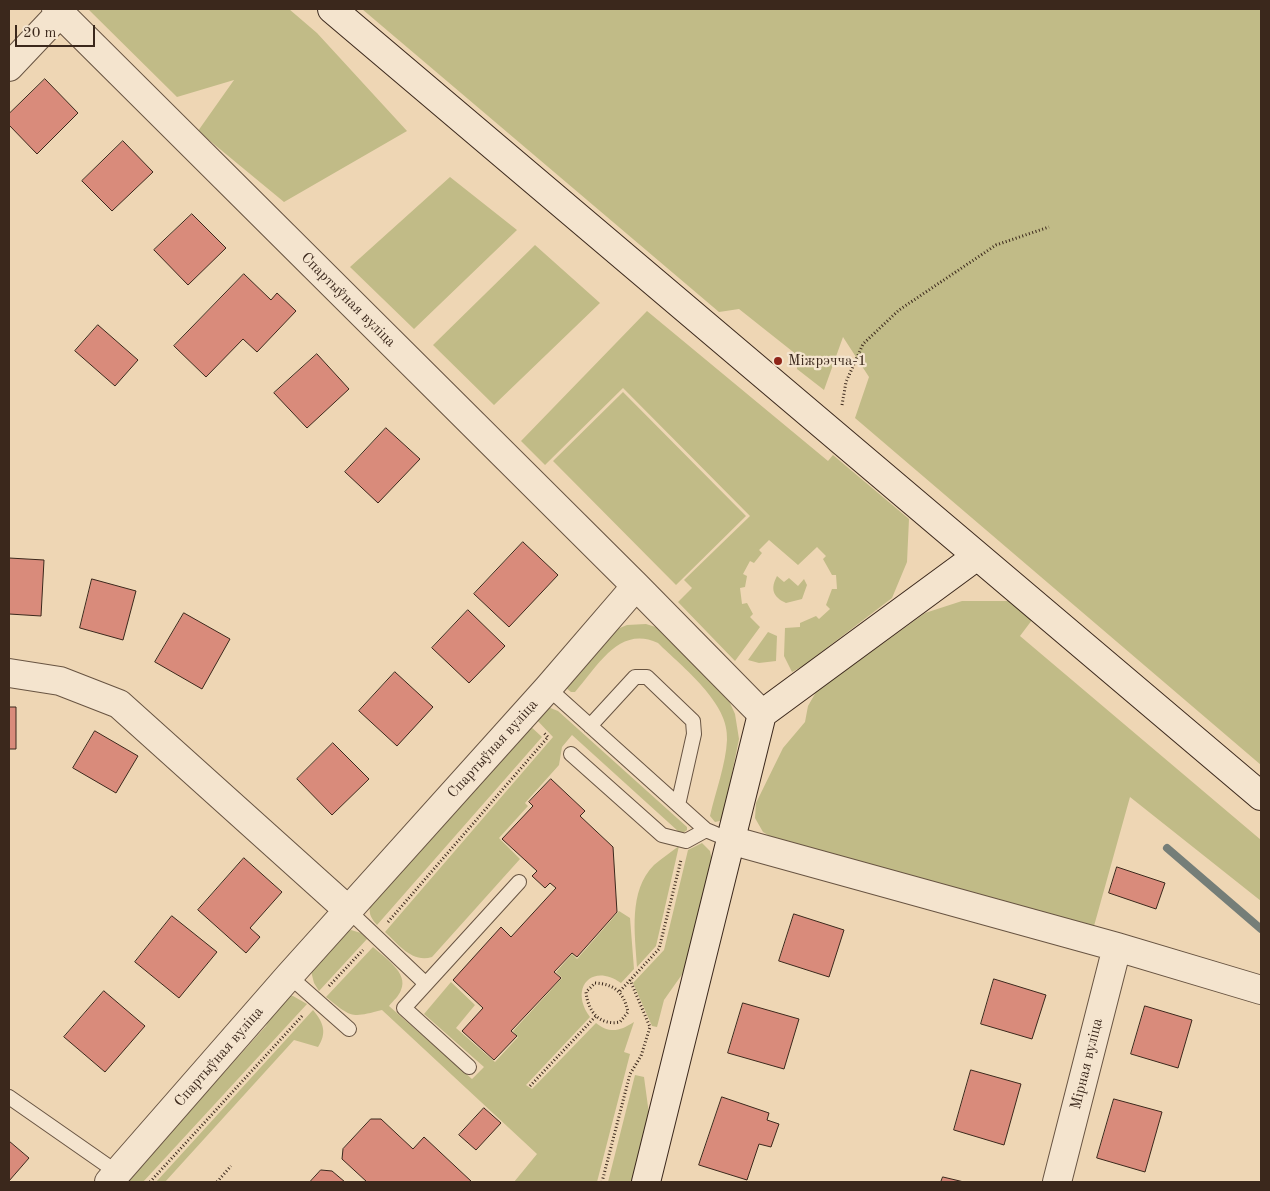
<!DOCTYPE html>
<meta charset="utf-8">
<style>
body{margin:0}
#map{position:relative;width:1270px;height:1191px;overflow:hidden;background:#eed6b4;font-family:"Old Standard TT",serif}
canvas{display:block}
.frame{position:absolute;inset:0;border:10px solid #3b281c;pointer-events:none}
.scale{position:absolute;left:15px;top:25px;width:80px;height:22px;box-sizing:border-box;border:2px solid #3b281c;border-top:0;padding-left:6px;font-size:15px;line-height:18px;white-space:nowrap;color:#3b281c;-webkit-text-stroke:4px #f4e4ce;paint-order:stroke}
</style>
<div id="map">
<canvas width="1270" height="1191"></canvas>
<div class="frame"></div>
<div class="scale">20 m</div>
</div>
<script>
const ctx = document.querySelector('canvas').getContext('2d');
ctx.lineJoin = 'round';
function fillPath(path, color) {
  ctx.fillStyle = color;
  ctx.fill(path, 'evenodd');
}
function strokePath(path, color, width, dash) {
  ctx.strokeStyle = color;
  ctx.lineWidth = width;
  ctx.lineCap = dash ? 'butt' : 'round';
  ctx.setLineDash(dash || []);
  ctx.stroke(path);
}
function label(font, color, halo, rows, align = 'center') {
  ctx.font = font + ' "Old Standard TT",serif';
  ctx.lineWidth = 4.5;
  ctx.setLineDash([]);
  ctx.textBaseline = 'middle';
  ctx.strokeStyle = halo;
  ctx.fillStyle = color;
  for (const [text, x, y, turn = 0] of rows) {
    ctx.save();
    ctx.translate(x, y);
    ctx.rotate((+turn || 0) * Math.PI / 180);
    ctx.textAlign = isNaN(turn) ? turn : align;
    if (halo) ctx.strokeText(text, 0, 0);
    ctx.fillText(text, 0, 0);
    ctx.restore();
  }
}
fillPath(new Path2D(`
 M88,9H289L317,33L407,131L284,202L198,131L234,80L177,97Z
 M362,9H1261V765L855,418L869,377L843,337L824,390L797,369V355L739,309L719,312Z
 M450,177L517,230L414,329L350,267Z
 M535,245L600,303L494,405L433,345Z
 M647,311L828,461L833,455L909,519L907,562L892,598L803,666L792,672L784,656L785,628L800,627V623L816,616L819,619L830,609L826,605L832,589H837L836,575H832L823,559L826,556L817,547L798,565L769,540L759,550L762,553L754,563L750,561L743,574L747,576L745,587L740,588L742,604L747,603L753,614L750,617L760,627L735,661L678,602L692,588L684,580L750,516L623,388L545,465L521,441Z
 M623,392L746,516L676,585L553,461Z
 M777,576L784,582L789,578L798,586L804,579L807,585L802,599L786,603C773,597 770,589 777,576Z
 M962,601H1008L1032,620L1020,636L1261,840V901L1130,797L1094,926L776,840L763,832L755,818L756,803L783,748L805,722L808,706L816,692L925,613Z
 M646,624L662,629L726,694L735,714L739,739L723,818L720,821L715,822L710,816C715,793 726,764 727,740C730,703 682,667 658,643C619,625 598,666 575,692H571L565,687L610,632L627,625Z
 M768,632L777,636L776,661L759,663L748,660Z
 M548,707L558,711L687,827V830L683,833L679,832L572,735L562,747L559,765L525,803L528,806L499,838L520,859L432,957C412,963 399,945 385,932L553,737L534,717Z
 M528,724L542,737L377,925C370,917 368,913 371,902Z
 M702,843L710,851L712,860L683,973L664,1000L657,1027L652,1026L633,983L664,950L688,850Z
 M679,846L656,946L637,967C635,934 628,891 654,865C662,858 671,852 679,846Z
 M619,911L630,918L634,969L621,983C591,962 569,989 590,1017L526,1085L532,1089L596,1023C610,1034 620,1031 634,1022L624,1052L630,1054L597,1182H514L537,1154L382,1010C351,1018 352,1018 326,997L373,947C384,957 409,973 401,990C399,996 393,1001 389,1006L472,1079L484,1067L424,1014L451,982L475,1005L456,1028L495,1062L518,1037L513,1031L562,978L556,972L572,954L577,959Z
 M351,930L361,933L367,939L319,991L314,983L311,971L336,937Z
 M285,996H293L307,1004L143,1182H125L266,1026L272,1010Z
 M313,1010C324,1023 327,1033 318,1047L294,1040L165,1182H156Z
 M635,1075L644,1077L649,1114L632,1182H608Z`), '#c1bb87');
strokePath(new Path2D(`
 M1167,848L1261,929`), '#757e78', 8);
const building = new Path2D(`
 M45,79L78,113L37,154L9,125V114Z
 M123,141L153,172L112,211L82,181Z
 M192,214L226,248L188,285L154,250Z
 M244,274L271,300L277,293L296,311L257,352L243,339L206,377L174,346Z
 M98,325L138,360L115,386L75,351Z
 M317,354L349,389L307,428L274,393Z
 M386,428L420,459L378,503L345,472Z
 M523,542L558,575L509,627L474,594Z
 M9,558L44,560L41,616L9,614Z
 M92,579L136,591L123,640L80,628Z
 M468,610L505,646L469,683L432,648Z
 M184,613L230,639L202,689L155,662Z
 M395,672L433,707L397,746L359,711Z
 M9,707H16V749H9Z
 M95,731L138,756L116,793L73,768Z
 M333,743L369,779L332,815L297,779Z
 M551,779L585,811L580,816L613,847L617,912L577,957L572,953L554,972L561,978L511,1031L517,1036L494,1060L462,1031L483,1008L453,980L501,927L511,937L556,888L550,883L545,888L532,876L537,871L502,839L533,806L529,802Z
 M244,858L282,892L250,928L260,937L246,953L198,910Z
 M1117,867L1165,883L1156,909L1109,893Z
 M794,914L844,930L829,977L779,961Z
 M172,916L217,952L179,998L135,962Z
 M994,979L1046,995L1032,1039L981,1024Z
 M104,991L145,1026L105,1072L64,1037Z
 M743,1003L799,1019L784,1069L728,1053Z
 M1145,1006L1192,1020L1178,1068L1131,1054Z
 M971,1070L1021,1084L1004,1145L954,1130Z
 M722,1097L769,1113L767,1120L779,1124L771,1147L759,1144L747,1180L699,1165Z
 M1114,1099L1162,1112L1145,1172L1097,1158Z
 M484,1108L501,1123L476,1150L459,1135Z
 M371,1119H381L413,1149L424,1137L472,1182H367L342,1159L343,1149Z
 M9,1141L29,1158L9,1181Z
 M321,1170L332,1171L345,1182H310Z
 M943,1177L964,1182H941Z`);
fillPath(building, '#d98b7b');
strokePath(building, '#3b281c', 1);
const lane = new Path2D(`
 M548,688L706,830L730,840
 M590,726L635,677H647L693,721L694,734L678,805
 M571,754L662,835L686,841L706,830
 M348,910L426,984
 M289,976L349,1029
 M469,1067L404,1008L519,882
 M9,1097L118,1173`);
const street = new Path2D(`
 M56,9L636,586L762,714
 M9,67L60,13
 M9,673L60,681L119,704L348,910
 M730,840L1117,947L1261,990
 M109,1182L289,976L548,688L636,586
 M1057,1182L1117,947`);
const secondary = new Path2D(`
 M332,9L1261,796
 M646,1182L762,714L977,556`);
strokePath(lane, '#685442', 16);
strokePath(street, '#685442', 30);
strokePath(secondary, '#3b281c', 30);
strokePath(new Path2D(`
 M842,405L846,382L863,344L899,310L996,245L1049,227
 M388,922L548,737L543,732
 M595,983C615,984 624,993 628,1012L620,1022C600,1026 588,1012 586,992Z
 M329,986L363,950
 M620,991L659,949L681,860
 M530,1086L596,1016
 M150,1182L303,1015
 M217,1182L231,1166
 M602,1182L630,1074L641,1056L650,1027L630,980`), '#3b281c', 3, [1, 2.5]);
strokePath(lane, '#f4e4ce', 14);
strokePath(street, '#f4e4ce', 28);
strokePath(secondary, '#f4e4ce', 28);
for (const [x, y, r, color] of [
 [778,361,5,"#8f2418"]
]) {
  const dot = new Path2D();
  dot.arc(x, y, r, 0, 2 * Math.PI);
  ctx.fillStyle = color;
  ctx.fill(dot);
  strokePath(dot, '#f4e4ce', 2);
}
label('15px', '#3b281c', '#f4e4ce', [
 ["Спартыўная вуліца",348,300,45],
 ["Спартыўная вуліца",493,749,-48],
 ["Спартыўная вуліца",219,1057,-49],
 ["Мірная вуліца",1087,1064,-76]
]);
label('15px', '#3b281c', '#f4e4ce', [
 ["Міжрэчча-1",788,361]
], 'left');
</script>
